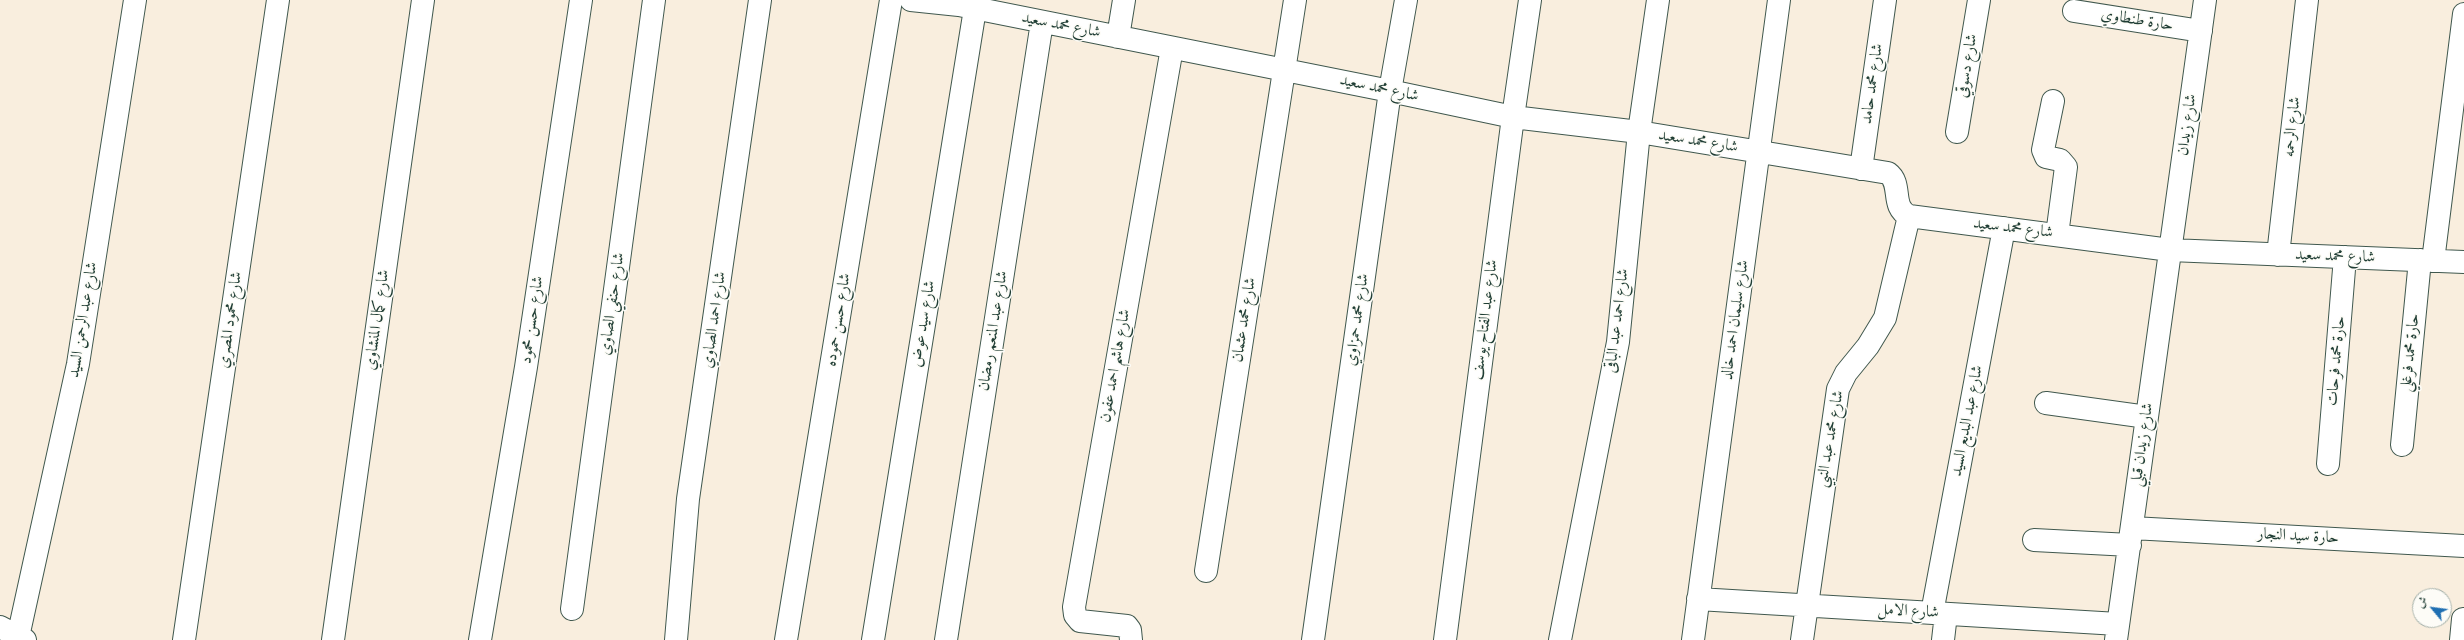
<!DOCTYPE html>
<meta charset="utf-8">
<style>
body{margin:0}
#map{position:relative;width:2464px;height:640px;overflow:hidden;background:#f9eede;font-family:"IM FELL DW Pica",Amiri,serif}
canvas{display:block}
.north{position:absolute;left:2412px;top:588px;width:40px;height:40px;box-sizing:border-box;background:#fdfcf7;border:1px solid #a4b0a9;border-radius:50%;rotate:299deg;font-size:11px;font-weight:700;line-height:16px;text-align:center;color:#1f3d34}
.north::after{content:'';display:block;margin:auto;width:14px;height:18px;background:#1f6fb2;clip-path:polygon(50% 0,100% 100%,50% 72%,0 100%)}
</style>
<div id="map">
<canvas width="2464" height="640"></canvas>
<div class="north">ش</div>
</div>
<script>
const ctx = document.querySelector('canvas').getContext('2d');
ctx.lineJoin = 'round';
function strokePath(path, color, width, dash) {
  ctx.strokeStyle = color;
  ctx.lineWidth = width;
  ctx.lineCap = dash ? 'butt' : 'round';
  ctx.setLineDash(dash || []);
  ctx.stroke(path);
}
function label(font, color, halo, rows, align = 'center') {
  ctx.font = font + ' "IM FELL DW Pica",Amiri,serif';
  ctx.lineWidth = 3;
  ctx.setLineDash([]);
  ctx.textBaseline = 'middle';
  ctx.strokeStyle = halo;
  ctx.fillStyle = color;
  for (const [text, x, y, turn = 0] of rows) {
    ctx.save();
    ctx.translate(x, y);
    ctx.rotate((+turn || 0) * Math.PI / 180);
    ctx.textAlign = isNaN(turn) ? turn : align;
    if (halo) ctx.strokeText(text, 0, 0);
    ctx.fillText(text, 0, 0);
    ctx.restore();
  }
}
const street = new Path2D(`
 M911,0L959,5L1390,91L1513,117L1639,132L1888,173C1903,184 1890,207 1909,216L2170,250L2464,262
 M2074,11L2201,31
 M1118,37L1124,0
 M2053,101L2043,150L2046,157L2060,160L2066,167L2057,235
 M1957,132L1979,0
 M1861,169L1885,0
 M2278,255L2307,0
 M2433,261L2464,14
 M2046,403L2147,417
 M2402,445L2420,260
 M2328,464L2345,257
 M2132,528L2464,546
 M2034,540L2130,545
 M1206,571L1295,0
 M1698,599L2118,624
 M572,609L654,0
 M1932,613L2004,228
 M0,627L25,640
 M18,637L78,364L135,0
 M184,640L278,0
 M333,640L423,0
 M480,640L526,367L581,0
 M676,640L688,499L760,0
 M786,640L891,0
 M873,640L975,9
 M946,640L1042,22
 M1131,640L1130,630L1127,626L1080,621L1075,615L1074,607L1172,48
 M1313,640L1390,91L1406,0
 M1445,640L1513,117L1530,0
 M1560,640L1618,342L1639,132L1658,0
 M1693,640L1779,0
 M1802,640L1838,389L1846,373L1868,346L1885,318L1909,216
 M1943,640L1946,614
 M2116,640L2205,0
 M2461,640L2463,619`);
strokePath(street, '#40584e', 24);
strokePath(street, '#fff', 22);
label('16px', '#1f3d34', '#fdfcf7', [
 ["حارة طنطاوي",2137,21,9],
 ["شارع محمد سعيد",1061,26,11],
 ["شارع دسوقي",1968,66,-81],
 ["شارع محمد حامد",1873,84,-82],
 ["شارع محمد سعيد",1379,89,12],
 ["شارع زيدان",2188,125,-82],
 ["شارع الرحمه",2293,127,-84],
 ["شارع محمد سعيد",1698,142,9],
 ["شارع محمد سعيد",2013,229,7],
 ["شارع محمد سعيد",2335,257,2],
 ["شارع حنفي الصاوي",613,304,-82],
 ["شارع عبد الرحمن السيد",84,320,-81],
 ["شارع محمود المصري",231,320,-82],
 ["شارع كمال المنشاوي",378,320,-82],
 ["شارع حسن محمود",533,320,-82],
 ["شارع احمد الصاوي",715,320,-82],
 ["شارع حسن حموده",839,320,-81],
 ["شارع محمد عثمان",1245,320,-81],
 ["شارع محمد حمزاوي",1358,320,-82],
 ["شارع عبد الفتاح يوسف",1486,320,-83],
 ["شارع سليمان احمد خالد",1736,320,-82],
 ["شارع احمد عبد الباقى",1618,321,-83],
 ["شارع سيد عوض",924,324,-81],
 ["شارع عبد المنعم رمضان",994,331,-81],
 ["حارة محمد فرغلي",2411,353,-84],
 ["حارة محمد فرحات",2337,361,-85],
 ["شارع هاشم احمد عفون",1116,366,-80],
 ["شارع عبد البديع السيد",1968,421,-79],
 ["شارع محمد عبد النبي",1831,439,-80],
 ["شارع زيدان قبلي",2143,445,-82],
 ["حارة سيد النجار",2298,537,3],
 ["شارع الامل",1908,612,3]
]);
</script>
